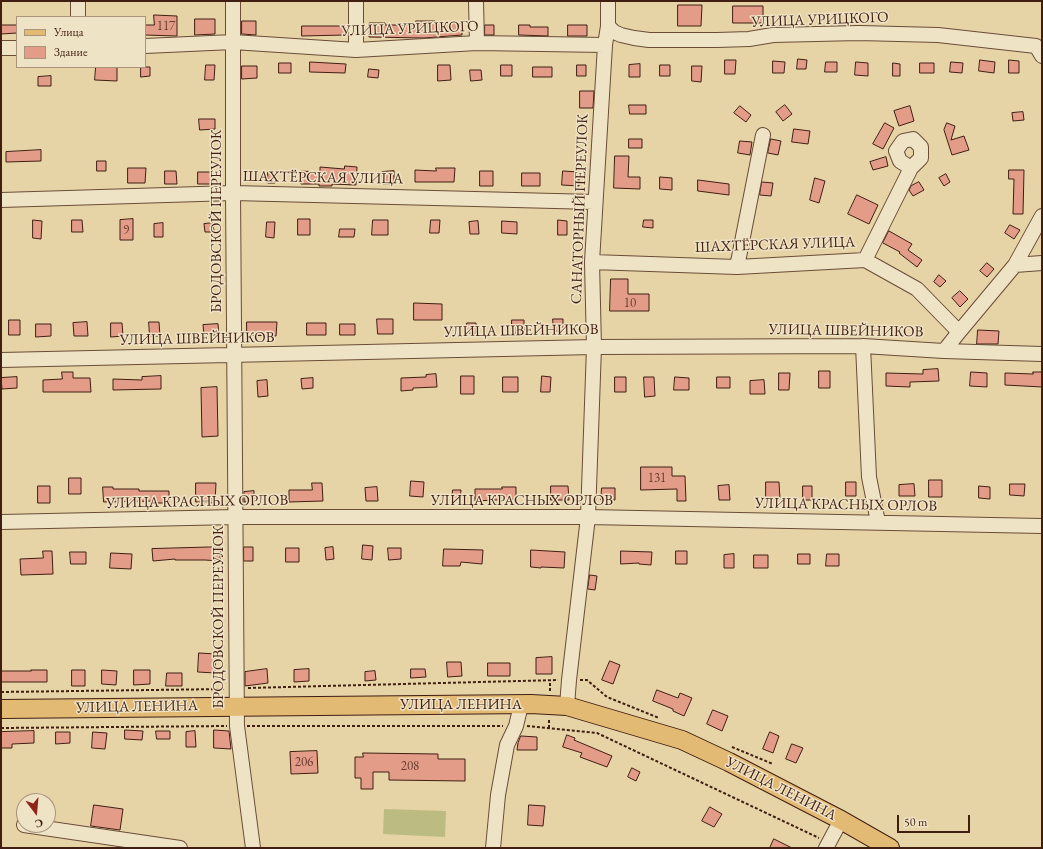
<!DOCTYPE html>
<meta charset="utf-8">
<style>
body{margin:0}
#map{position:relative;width:1043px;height:849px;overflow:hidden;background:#e6d4a7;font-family:"EB Garamond",serif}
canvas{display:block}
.frame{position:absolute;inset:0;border:2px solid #411e12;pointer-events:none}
.legend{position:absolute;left:16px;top:16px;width:130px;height:52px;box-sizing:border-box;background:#efe3c6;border:1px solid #a9947e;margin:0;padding:5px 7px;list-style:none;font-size:12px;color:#411e12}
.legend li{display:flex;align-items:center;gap:8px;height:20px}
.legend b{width:20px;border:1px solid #a9947e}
.north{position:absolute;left:16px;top:793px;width:40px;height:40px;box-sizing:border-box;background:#efe3c6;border:1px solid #a9947e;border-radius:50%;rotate:164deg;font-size:11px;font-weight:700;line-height:16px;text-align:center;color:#411e12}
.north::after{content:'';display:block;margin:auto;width:14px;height:18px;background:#8f2418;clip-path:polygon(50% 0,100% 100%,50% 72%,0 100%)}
.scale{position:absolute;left:897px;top:815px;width:73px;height:18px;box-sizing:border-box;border:2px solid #411e12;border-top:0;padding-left:5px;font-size:12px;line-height:14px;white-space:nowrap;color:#411e12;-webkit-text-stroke:3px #efe3c6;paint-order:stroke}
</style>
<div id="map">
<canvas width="1043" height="849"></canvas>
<div class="frame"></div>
<ul class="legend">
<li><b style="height:5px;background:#e3ba74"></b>Улица</li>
<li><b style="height:11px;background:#e29c88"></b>Здание</li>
</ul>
<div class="north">С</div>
<div class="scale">50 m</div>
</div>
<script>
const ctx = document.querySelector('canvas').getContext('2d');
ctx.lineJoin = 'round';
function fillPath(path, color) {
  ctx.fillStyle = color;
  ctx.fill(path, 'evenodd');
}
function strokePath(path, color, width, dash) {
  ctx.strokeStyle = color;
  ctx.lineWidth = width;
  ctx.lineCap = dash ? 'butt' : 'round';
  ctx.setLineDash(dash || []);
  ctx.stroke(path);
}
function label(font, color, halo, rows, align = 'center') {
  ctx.font = font + ' "EB Garamond",serif';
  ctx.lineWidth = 3;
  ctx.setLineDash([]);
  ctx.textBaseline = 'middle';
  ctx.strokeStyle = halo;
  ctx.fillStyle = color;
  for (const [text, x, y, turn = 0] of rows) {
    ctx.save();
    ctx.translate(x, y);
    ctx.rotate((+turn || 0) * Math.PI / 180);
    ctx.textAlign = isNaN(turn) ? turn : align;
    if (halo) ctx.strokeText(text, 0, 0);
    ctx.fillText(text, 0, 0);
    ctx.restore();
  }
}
fillPath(new Path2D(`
 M384,809L446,811L445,837L383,834Z`), '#bcbb82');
const building = new Path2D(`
 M678,5H702L701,26H678Z
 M733,6H763V23H733Z
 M154,15L177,16V36L145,35V25H154Z
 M195,19H215V34L195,35Z
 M242,21H256V35L242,34Z
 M416,21H435V23H462V35L424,38L369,37V23H385V25H416Z
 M1,25H17V33L1,34Z
 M485,25H494V35H485Z
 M519,25H530V27H548V36L519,35Z
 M568,25H587V36H568Z
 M302,26H345V35L302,36Z
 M798,59L807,60L806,69H797Z
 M725,60H736L735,74H725Z
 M980,60L995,62L994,73L979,71Z
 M1009,60L1019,61V73H1009Z
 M773,61L785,62L784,73H773Z
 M310,62L346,64L345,73L310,72Z
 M826,62H837V72H825Z
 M856,62L868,63V76L855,75Z
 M951,62L963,63L962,73L950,72Z
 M279,63H291V73H279Z
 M893,63L900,64V76H893Z
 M920,63H934V73H920Z
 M640,64V77H629V65Z
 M206,65H215L214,80H205Z
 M438,65H450L451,80L438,81Z
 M501,65H512V76H501Z
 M577,65H586V76H577Z
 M660,65H670V76H660Z
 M242,66H257V78L242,79Z
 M692,66H702L701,82L692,81Z
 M96,67H117V81L95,80Z
 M141,67H150V76L141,77Z
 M533,67H552V77H533Z
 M369,69L379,70L378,78L368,77Z
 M470,70H481L482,80L471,81Z
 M51,76V86H38V77Z
 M580,91H594L593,108H580Z
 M629,105H646V114H630Z
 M785,105L792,114L783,121L776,112Z
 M740,106L751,115L746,122L734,113Z
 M910,106L914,121L899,126L894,111Z
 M1023,112L1024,120L1013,121L1012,113Z
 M199,119H215V129L200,130Z
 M885,123L894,128L883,149L873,144Z
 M947,123L955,126L951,140L964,136L969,150L952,155L944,130Z
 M794,129L810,131L808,144L792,142Z
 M629,139H642V148H629Z
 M771,139L781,141L778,155L768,153Z
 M740,141L752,142L750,155L738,153Z
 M41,150V161L6,162V152Z
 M615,156H629L628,177H640V189L614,188Z
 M886,157L888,166L873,170L870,162Z
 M97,161H106V171H97Z
 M345,166L357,167L356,185L332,184V186H319V184H301V171L320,172V167L344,169Z
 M128,168H146L145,183H128Z
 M436,168H455L454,182H415V170L436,171Z
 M1009,170H1024L1023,214H1013L1014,179H1009Z
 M165,171H176L177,184H165Z
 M394,171V184H383L382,172Z
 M480,171H493V186H480Z
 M563,171L579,172V186L562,185Z
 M198,172H211L212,184H198Z
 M268,172H275V183H268Z
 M522,173H540V186H522Z
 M946,174L950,182L944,186L939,178Z
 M660,177L672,178V190L660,189Z
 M815,178L825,181L819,203L810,200Z
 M698,180L729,184V195L698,191Z
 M762,182L773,183L771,196L760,195Z
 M919,182L924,190L913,196L909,190L911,186Z
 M857,195L878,205L869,224L848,214Z
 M133,219V240H120V220Z
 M298,219H310V235H298Z
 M33,220L42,221L41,239L33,238Z
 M72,220H82L83,232H72Z
 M373,220H388V235H372Z
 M431,220H440L439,233H430Z
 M558,220L567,221V235H558Z
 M644,220H653V228L643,227Z
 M478,221L479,234H470L469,222Z
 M502,221L517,222V234L502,233Z
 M267,222H275L274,238L266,237Z
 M163,223V237H154V224Z
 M213,223L214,232H205L204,224Z
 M1010,225L1020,230L1014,239L1005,233Z
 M340,229H355L354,237H339Z
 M889,231L912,244L908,250L922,260L917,267L899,253L900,252L883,243Z
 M987,263L994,269L987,277L980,271Z
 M939,275L946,281L940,287L934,282Z
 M611,279H628V294H649V311H610Z
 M960,291L968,299L960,307L952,298Z
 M414,303L442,304V320H414Z
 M377,319H393V334H378Z
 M553,319H563V331H554Z
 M9,320H20V335H9Z
 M512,320H524V334L512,333Z
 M87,322L88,336H74L73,323Z
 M149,322H159L160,336H150Z
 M247,322H277L276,336L247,335Z
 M111,323H122L123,336L111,337Z
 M307,323H326V335H307Z
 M467,323H476V333H467Z
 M36,324H51V336L36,337Z
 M218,324L219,335H204L203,325Z
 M340,324H355V335H340Z
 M978,330L999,331L998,344H977Z
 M938,369L939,381L910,382V387L886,386V373L923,374V370Z
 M819,371H830V388H819Z
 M62,372H73V378H90L91,392H43V380L62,379Z
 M971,372L987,373V387L970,386Z
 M1033,372H1042V387L1005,385V373L1033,374Z
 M779,373H790L789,390H779Z
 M436,374L437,387L413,388V390L401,391V378L426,377V375Z
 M161,376V389L113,390V379L142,380V377Z
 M461,376H474V394H461Z
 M542,376L551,377L550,392H541Z
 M17,377V388L2,389L1,378Z
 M503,377H518V392H503Z
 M615,377H626V392H615Z
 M644,377H654L655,396L645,397Z
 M675,377L689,378V390H674Z
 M717,377H730V388H717Z
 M313,378V388L302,389L301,379Z
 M267,380L268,396L258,397L257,381Z
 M764,380L765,394H750V381Z
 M217,387L218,436L202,437L201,388Z
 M641,467H672V476H685L686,501H677V489L641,490Z
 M69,478H81V494H69Z
 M929,480H942V497H929Z
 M411,481L424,482L423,497L410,496Z
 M766,482H779L780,499H766Z
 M846,482H856V496H846Z
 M196,483H216L215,503L196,502Z
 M312,483H322L323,501L289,502V490H312Z
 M914,484L915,496H899V485Z
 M1010,484H1025L1024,496L1010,495Z
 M729,485L730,500H719L718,486Z
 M38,486H50V503H38Z
 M551,486H568L569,500H551Z
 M803,486H812V500H803Z
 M979,486L990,487V499L979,498Z
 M103,487H113V489H139V491H169V503H153V501L104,502Z
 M377,487L378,501H366L365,488Z
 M502,487H516V499L475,501V489H502Z
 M602,488H615V500H601Z
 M453,490H461L460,500H452Z
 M254,491V501L244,502V492Z
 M363,545L373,546L372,560L362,559Z
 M209,547H221L220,561L205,560H175V559L153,561L152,549Z
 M244,547H253V561H244Z
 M333,547L334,559L326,560L325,548Z
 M286,548H299V562H286Z
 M388,548H401V559L389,560Z
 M444,549L483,550L482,564L461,562L460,566H443Z
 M531,550L565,552L564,568L541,567V568L531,567Z
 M43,551H52L53,574L21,575L20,559L43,558Z
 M621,551L652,552L651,565L639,564V563L621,564Z
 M676,551H687V564H676Z
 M70,552H86V564H71Z
 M111,553L132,554L131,569L110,568Z
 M734,554V568H724V555Z
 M798,554H810V564H798Z
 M827,554H839V566H826Z
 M754,555H768V568H754Z
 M590,575L597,576L595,590L588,589Z
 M199,653L216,654L215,673L198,672Z
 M552,657V674H536V658Z
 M610,661L620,665L613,684L602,680Z
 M447,662H461L462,676L448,677Z
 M488,663H510V676H488Z
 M267,669L268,683L245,686V672Z
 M309,669V681L294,682V670Z
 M411,669H425L426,677L411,678Z
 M31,670H47V682H1V671H31Z
 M72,670H85V686H72Z
 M102,670L117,671L116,685L102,684Z
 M134,670H150V684L134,685Z
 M375,671L376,680L365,681V672Z
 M167,673H182V686H166Z
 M657,690L678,698L680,693L692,698L684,716L673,711V709L653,701Z
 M713,710L728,716L722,731L707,724Z
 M125,730L143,731L142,740L125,739Z
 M214,730L229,731L231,749L214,748Z
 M34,731V743L12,744V748H1V732Z
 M156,731H170V739H157Z
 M195,731L196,747H186V732Z
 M56,732H70V743L56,744Z
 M93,732L107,733L105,749L92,748Z
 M770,732L779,736L773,753L763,749Z
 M567,735L575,738L574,740L612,756L607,767L580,757L582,753L563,747Z
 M521,736L537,737V750H517L518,743Z
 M792,744L803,748L796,763L786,759Z
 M317,751L318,773L291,774L290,752Z
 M363,753L438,754V759H465V781L389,780V772H373V789H361V778H355V757H363Z
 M632,768L640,772L636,781L628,777Z
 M94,805L123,809L120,830L91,826Z
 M529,805L545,806L543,826L528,825Z
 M710,807L722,814L714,827L702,821Z
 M774,839L792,848H770Z`);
fillPath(building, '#e29c88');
strokePath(building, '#411e12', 1);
const minor = new Path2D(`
 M233,1V193L237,726L253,848
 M356,1V50
 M476,1L477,43
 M78,17V1
 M608,26L614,32L621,35L634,38L649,40H717L749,39L773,35L859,33L938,35L1036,46L1042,56
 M145,46L233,42L356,50L477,43L605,45
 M1,48H17
 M1,200L233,193L595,202
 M865,260L911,168L921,158V147L913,139L903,141L896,151L900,161L911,168
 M592,262L737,267L865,260L917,289L959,332
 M1015,265L1042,263
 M737,267L763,135
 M863,346L869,477L878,522
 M944,351L959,332L1015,265L1042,216
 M1,360L594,347L863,346L944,351L1042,354
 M1,522L236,517H588L1042,526
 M567,706L569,680L588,517L594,347L592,262L605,45L608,26V1
 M24,825L180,848
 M493,848L498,795L507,745L516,726L521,705
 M826,848L841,820`);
const major = new Path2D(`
 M1,709L531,704L567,706L682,740L729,762L841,820L890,848`);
strokePath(minor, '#6a4c37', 16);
strokePath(major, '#411e12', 20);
strokePath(new Path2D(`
 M580,680H587L607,697L659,718
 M248,688L558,680
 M550,691V680
 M1,692L226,689
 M247,726H503
 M527,726L597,733L819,838
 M1,728L227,726
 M549,728V718
 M732,747L773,764`), '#411e12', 2, [3, 2]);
strokePath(minor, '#efe3c6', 14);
strokePath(major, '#e3ba74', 18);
label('13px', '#693e30', null, [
 ["117",166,26],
 ["9",126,230],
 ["10",630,303],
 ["131",657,478],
 ["206",304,762],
 ["208",410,766]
]);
label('15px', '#411e12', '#efe3c6', [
 ["УЛИЦА УРИЦКОГО",820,20,-2],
 ["УЛИЦА УРИЦКОГО",410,29,-2],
 ["ШАХТЁРСКАЯ УЛИЦА",323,178,1],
 ["САНАТОРНЫЙ ПЕРЕУЛОК",580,209,-88],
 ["БРОДОВСКОЙ ПЕРЕУЛОК",217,221,-90],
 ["ШАХТЁРСКАЯ УЛИЦА",775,245,-2],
 ["УЛИЦА ШВЕЙНИКОВ",521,331,-1],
 ["УЛИЦА ШВЕЙНИКОВ",846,331,1],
 ["УЛИЦА ШВЕЙНИКОВ",197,339,-1],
 ["УЛИЦА КРАСНЫХ ОРЛОВ",522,501],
 ["УЛИЦА КРАСНЫХ ОРЛОВ",197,502,-1],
 ["УЛИЦА КРАСНЫХ ОРЛОВ",846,505,1],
 ["БРОДОВСКОЙ ПЕРЕУЛОК",219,617,-90],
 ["УЛИЦА ЛЕНИНА",461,705],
 ["УЛИЦА ЛЕНИНА",137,707,-1],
 ["УЛИЦА ЛЕНИНА",781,789,27]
]);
</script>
